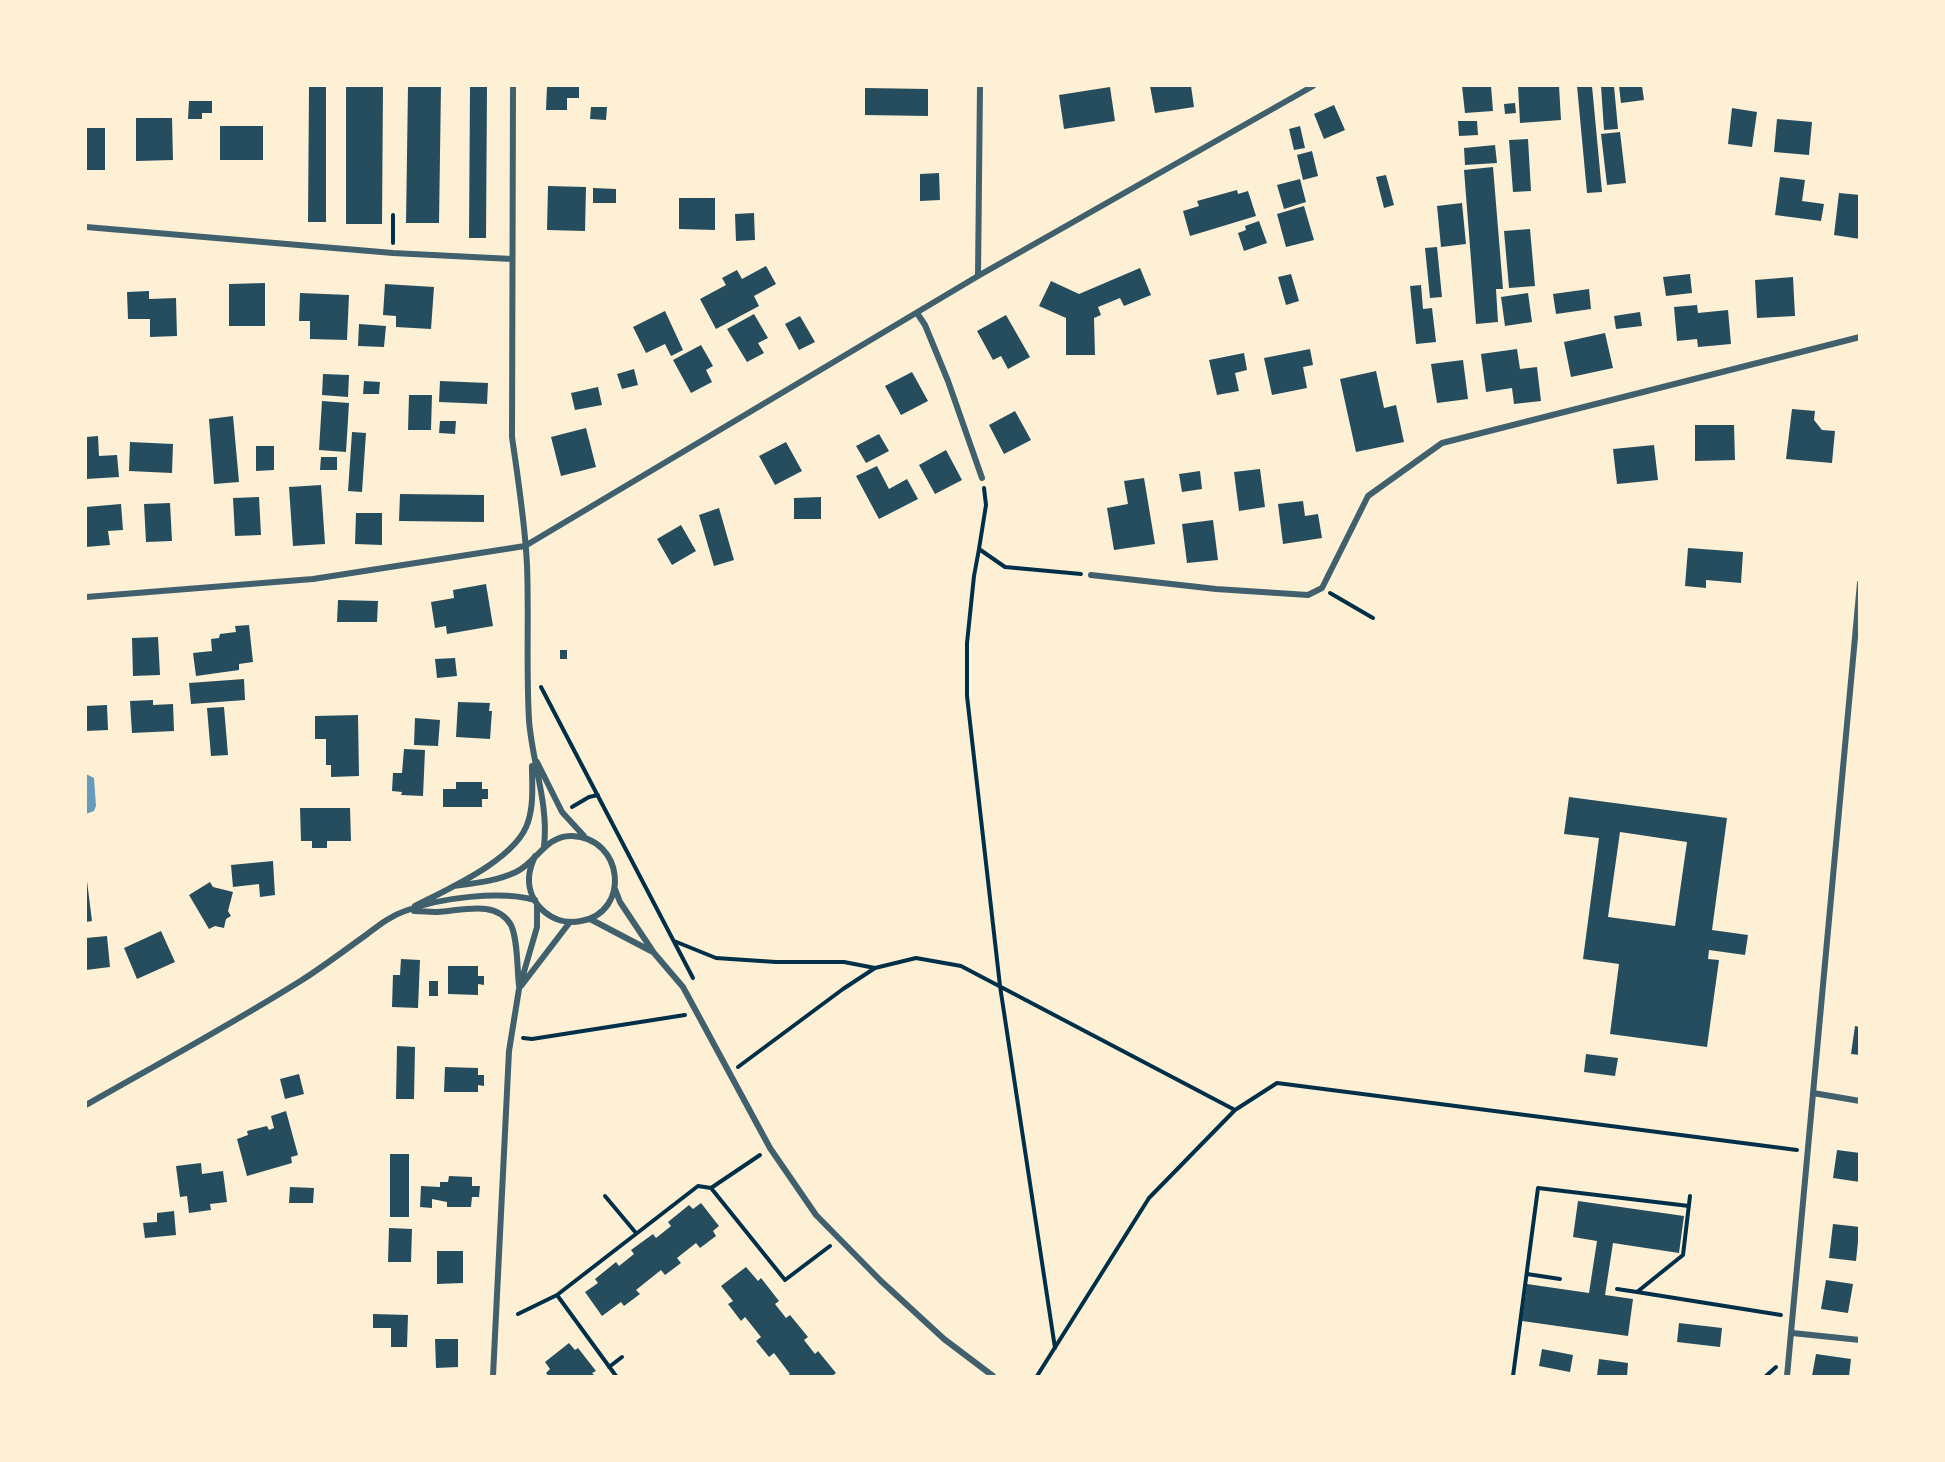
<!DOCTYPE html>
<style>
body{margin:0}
#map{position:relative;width:1945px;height:1462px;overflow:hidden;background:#fdf0d5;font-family:"Public Sans",sans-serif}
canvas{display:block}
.frame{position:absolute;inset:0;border:87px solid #fdf0d5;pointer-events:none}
</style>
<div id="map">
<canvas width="1945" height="1462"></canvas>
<div class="frame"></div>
</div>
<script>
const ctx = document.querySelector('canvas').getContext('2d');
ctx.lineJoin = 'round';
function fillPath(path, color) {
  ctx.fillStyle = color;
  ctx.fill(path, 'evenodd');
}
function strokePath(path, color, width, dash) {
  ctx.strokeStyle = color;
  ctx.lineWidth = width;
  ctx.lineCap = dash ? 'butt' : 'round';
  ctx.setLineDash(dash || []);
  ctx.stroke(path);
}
fillPath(new Path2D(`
 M86,774L94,778L96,806L94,811L86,814Z`), '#669bbc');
fillPath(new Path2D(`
 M309,86H326V222H308Z
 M346,86H383L382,224H346Z
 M408,86H441L439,223H406Z
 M470,86H487L486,238H469Z
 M547,86H579V98H567V110H546Z
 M1150,86H1191L1194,107L1155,113Z
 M1462,86H1491L1493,111L1465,113Z
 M1518,86H1559L1561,120L1520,123Z
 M1577,86H1592L1602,192L1587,193Z
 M1601,86H1614L1618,129L1604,130Z
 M1619,86H1642L1644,100L1621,103Z
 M1110,87L1115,121L1064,129L1059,95Z
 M865,88L928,89V116L865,115Z
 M189,101H212V113H202V119H188Z
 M1515,103L1516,113L1505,114L1504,104Z
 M1334,105L1345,130L1324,139L1314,114Z
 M591,107H607L606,120L590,119Z
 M1732,108L1757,112L1752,147L1728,144Z
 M136,118H172L173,160L136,161Z
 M1777,119L1812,122L1809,155L1774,152Z
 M1458,121H1477L1478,135L1459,136Z
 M220,126H263V160H220Z
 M1300,126L1305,148L1294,150L1289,129Z
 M86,128H105V170H86Z
 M1620,132L1626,183L1607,185L1601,134Z
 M1528,139L1531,191L1513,192L1509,140Z
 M1495,145L1497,163L1465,165L1464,148Z
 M1312,151L1318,176L1303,180L1297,155Z
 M1493,167L1503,289H1496L1498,322L1476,324L1464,170Z
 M939,173L940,200L920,201V174Z
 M1386,175L1394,205L1384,208L1376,177Z
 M1780,177L1805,180L1802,201L1824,204L1821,221L1775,215Z
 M1300,179L1306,202L1284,209L1277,185Z
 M548,186L586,187L585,231L547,230Z
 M593,188L616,189V203H593Z
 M1237,190L1238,194L1248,191L1256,216L1190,236L1183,211L1199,206L1197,201Z
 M1839,193L1860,195V239L1834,235Z
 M679,198H715V230L679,229Z
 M1462,203L1466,244L1441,247L1437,206Z
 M1304,206L1314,240L1286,247L1277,214Z
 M754,213L755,240L736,241L735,214Z
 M1259,221L1267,243L1244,251L1238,233L1246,230L1245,226Z
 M1530,229L1535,286L1509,288L1504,231Z
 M1437,247L1442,297L1430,298L1425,248Z
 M766,266L776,284L754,296L759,306L716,329L700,299L726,285L722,278L737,270L742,279Z
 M1140,268L1151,295L1124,306L1120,298L1098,307L1101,315L1094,318L1095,355H1066V318L1039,306L1051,281L1079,294Z
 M1291,274L1299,301L1286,305L1278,277Z
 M1690,274L1692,293L1666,296L1663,277Z
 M1793,277L1795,316L1757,318L1755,280Z
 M265,283V326H229V284Z
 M385,284L434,287L431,329L396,327V316L383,315Z
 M1421,285L1423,309L1432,308L1436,342L1416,344L1410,286Z
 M1589,289L1591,309L1556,314L1553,294Z
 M149,291V299L176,298L177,336L150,337V319H128L127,292Z
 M300,293L349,295L347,340L310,339V321H299Z
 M1528,293L1532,322L1505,326L1501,297Z
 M1697,305L1698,313L1728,310L1731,344L1698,347L1697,339L1677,341L1674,307Z
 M665,311L683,350L671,356L665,344L646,353L633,327Z
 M1640,312L1642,326L1616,329L1614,316Z
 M754,314L768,338L758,343L764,353L747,362L727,329Z
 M1006,315L1030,357L1008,369L1001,356L993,360L977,331Z
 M800,316L815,342L799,350L785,324Z
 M359,324L386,326L384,347L358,346Z
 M1605,333L1613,368L1571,377L1564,342Z
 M701,345L713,366L706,370L712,382L691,393L673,360Z
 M1310,349L1313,365L1303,367L1307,388L1272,395L1264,358Z
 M1517,349L1520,369L1537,367L1541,401L1514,404L1512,388L1486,392L1481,354Z
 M1244,353L1247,370L1235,373L1239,391L1217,395L1209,360Z
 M1463,360L1468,399L1437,403L1431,364Z
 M634,369L638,385L622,389L617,374Z
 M1376,371L1384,408L1396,405L1404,442L1356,452L1340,379Z
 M912,372L928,401L901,415L885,386Z
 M323,374L349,375L348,397L322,395Z
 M364,381L380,382L379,394H363Z
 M440,381L488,383L487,404L439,402Z
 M598,387L602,405L575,410L571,393Z
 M409,395H432L431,430H408Z
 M322,401L349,403L346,452L319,450Z
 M1792,409L1815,411L1814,420L1822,430L1835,431L1832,463L1786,459Z
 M1015,411L1031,440L1004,454L989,425Z
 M233,416L239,482L214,484L209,419Z
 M440,421H456L455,434L439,433Z
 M1695,425H1734L1735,460L1695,461Z
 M586,428L596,467L561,476L551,437Z
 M352,432L366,433L362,492L348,491Z
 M879,434L889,451L866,463L856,446Z
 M98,436L99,456L117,455L119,477L86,479V437Z
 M130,442L173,444L172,473L129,471Z
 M786,442L802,471L775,485L759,456Z
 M1654,445L1658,480L1617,484L1613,449Z
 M256,446H274V470L256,471Z
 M946,450L962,480L935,494L919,465Z
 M321,457H337V470H320Z
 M877,466L889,489L907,479L918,499L879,519L856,476Z
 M1260,469L1265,507L1239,511L1234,472Z
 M1200,471L1202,489L1182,492L1179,474Z
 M1144,478L1155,544L1114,550L1107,508L1128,504L1124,481Z
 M321,485L325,544L293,546L289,487Z
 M400,494L484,495V522L399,521Z
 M259,497L261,535L235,536L233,498Z
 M821,497V519H794V498Z
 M1303,501L1305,516L1318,514L1322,538L1283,544L1278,504Z
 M170,503L172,541L146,542L144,504Z
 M121,504L123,530L108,531L110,545L86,547V507Z
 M719,508L734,560L714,566L699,515Z
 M356,513H382V545L355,544Z
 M1213,520L1218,560L1187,563L1182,524Z
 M681,525L696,551L672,565L657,539Z
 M1688,548L1743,552L1741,583L1706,580V588L1685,586Z
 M486,584L493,626L447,634L446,626L435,628L431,602L454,598L453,590Z
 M338,600L378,601L377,622H337Z
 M249,625L253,662L239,664V670L196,676L193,653L212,651L211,639L219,638L220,634L236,632L235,626Z
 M158,637L160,675L133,676L132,638Z
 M560,650H567V659H560Z
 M455,658L457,676L437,678L435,659Z
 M244,679L245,700L191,704L189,683Z
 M153,700V705L173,704L174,731L132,733L130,701Z
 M458,702L490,703L489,711H492L490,739L456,737Z
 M107,705L108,730L86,731V706Z
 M224,707L228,755L211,756L207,708Z
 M358,715L359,776L331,777V765H326V739H315V716Z
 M415,718L440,720L438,746L414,745Z
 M404,749L425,750L423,796L401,795L402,792L392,791L393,773H402Z
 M456,782H482V789H488V799H482V807H443V789H456Z
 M1569,797L1727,818L1712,930L1748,935L1745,955L1709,950L1708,959L1719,960L1707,1047L1610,1034L1619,964L1583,959L1599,838L1564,834ZM1620,832L1687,842L1675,926L1608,917Z
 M300,808H350L351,841H327V848H312V841H301Z
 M273,861L275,895L260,897L259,884L233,887L231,865Z
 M86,881H87L92,921L86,922Z
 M210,882L213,887L233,892L228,911L231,916L226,919L224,928L215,926L209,929L189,895Z
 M161,931L175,962L137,979L124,948Z
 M107,936L110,967L86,970V938Z
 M401,959L420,960L418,1008L392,1007L393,975H400Z
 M448,966H478V976H484V985L478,984V995L448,994Z
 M429,981H438V996H429Z
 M1855,1026L1860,1027V1055L1851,1054Z
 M397,1046L415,1047L414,1099H396Z
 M1586,1054L1618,1058L1615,1076L1584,1072Z
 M445,1067L478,1068V1075H484V1086L478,1085V1092H444Z
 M299,1074L304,1094L285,1099L280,1079Z
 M286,1111L298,1155L291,1157L292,1163L247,1176L237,1139L248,1135L247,1131L267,1126L269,1130L274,1128L271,1116Z
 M1837,1150L1860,1153V1182L1833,1178Z
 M390,1154H409V1217H390Z
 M201,1163L202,1174L223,1171L227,1202L210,1204L211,1210L189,1213L187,1196L180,1197L176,1166Z
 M449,1176L472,1177V1186H480L479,1197H472L471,1207H447V1202L432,1199V1208L420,1207L421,1186L440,1187V1182H448Z
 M290,1187L314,1188L313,1203H289Z
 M1578,1201L1684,1216L1679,1253L1613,1243L1605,1295L1633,1299L1628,1336L1522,1321L1527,1284L1589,1293L1597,1241L1573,1237Z
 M701,1203L719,1226L713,1231L716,1236L700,1248L696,1243L677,1258L681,1263L665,1275L661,1270L636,1290L640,1294L624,1306L621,1302L602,1316L585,1292L598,1283L595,1279L616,1262L619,1266L634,1254L631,1250L653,1234L656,1238L671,1226L668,1222L689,1205L693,1209Z
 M174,1211L176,1235L145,1238L143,1223L157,1222V1213Z
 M1833,1224L1860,1227V1242H1858L1856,1261L1829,1258Z
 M389,1228L412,1229L411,1262H388Z
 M437,1251H463V1283L437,1284Z
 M746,1267L758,1281L761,1278L779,1301L775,1304L786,1318L790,1315L808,1337L804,1340L815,1354L818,1351L836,1373L832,1376H787L790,1374L774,1353L769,1357L756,1341L761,1337L745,1317L741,1321L728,1304L733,1301L721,1286Z
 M1826,1280L1853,1284L1848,1313L1821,1309Z
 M373,1314L408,1315L407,1347H391V1328H373Z
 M1679,1323L1722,1328L1720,1347L1677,1342Z
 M435,1339H458V1367L436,1368Z
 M569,1343L575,1350L578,1348L596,1371L592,1373L595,1376H549L546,1373L550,1369L545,1362Z
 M1542,1349L1573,1355L1570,1372L1539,1366Z
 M1816,1354L1851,1359L1849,1376H1812Z
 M1599,1359L1628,1363L1627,1376H1597Z`), '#264d5e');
strokePath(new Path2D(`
 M393,243V215
 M984,488L986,505L979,549L1005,567L1081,574
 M979,549L974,576L967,643V696L1000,986L1055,1348
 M1330,593L1373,618
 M541,687L693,978
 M572,807L589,797L598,795
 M674,941L716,958L776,962H844L875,968
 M523,1038L532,1039L685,1015
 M738,1067L843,989L875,968L916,958L961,966L1235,1110
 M711,1188L760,1155
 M605,1196L636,1233
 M1690,1196L1683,1255L1637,1292L1781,1315
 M1527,1274L1560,1279
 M1617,1289L1637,1292
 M557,1295L616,1376
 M518,1314L557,1295L698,1186L711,1188L785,1280L830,1246
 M609,1367L622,1357
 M1037,1376L1149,1198L1235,1110L1277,1083L1797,1150
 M1513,1376L1538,1188L1689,1206
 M1766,1376L1776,1367`), '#003049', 4);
strokePath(new Path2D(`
 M513,86L512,437C518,479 525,522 527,565C529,616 526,668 529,720C532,762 549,804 544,846
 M86,227L393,253L512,259
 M978,276L980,86
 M917,313L925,325L948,381L982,478
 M1091,575L1216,589L1308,595L1322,588L1368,496L1442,443L1860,337
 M86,597L313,579L525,546L978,276L1313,86
 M537,762L562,812L584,836
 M454,886C476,883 497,881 516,872C537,862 546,835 572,836C624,838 631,912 581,921C554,927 528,905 529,878C529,870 532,863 535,856
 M615,889L620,902L654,953L683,987L770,1148L816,1215L881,1281L944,1339L993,1376
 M415,906C448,889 517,859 528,822C534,804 532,784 532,766
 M414,911C422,911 430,912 437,912C461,911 496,899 511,925C518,940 517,969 519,986
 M590,919L651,951
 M521,986L570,922
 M1813,1093L1860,1101
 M86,1105C158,1064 232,1024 302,980C324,966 345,950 366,935C378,926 390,916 405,911C438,898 501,890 535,900
 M1792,1333L1860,1340
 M493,1376L509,1051L519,989L537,927V905
 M1787,1376L1860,583`), '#3f606c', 6);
</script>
